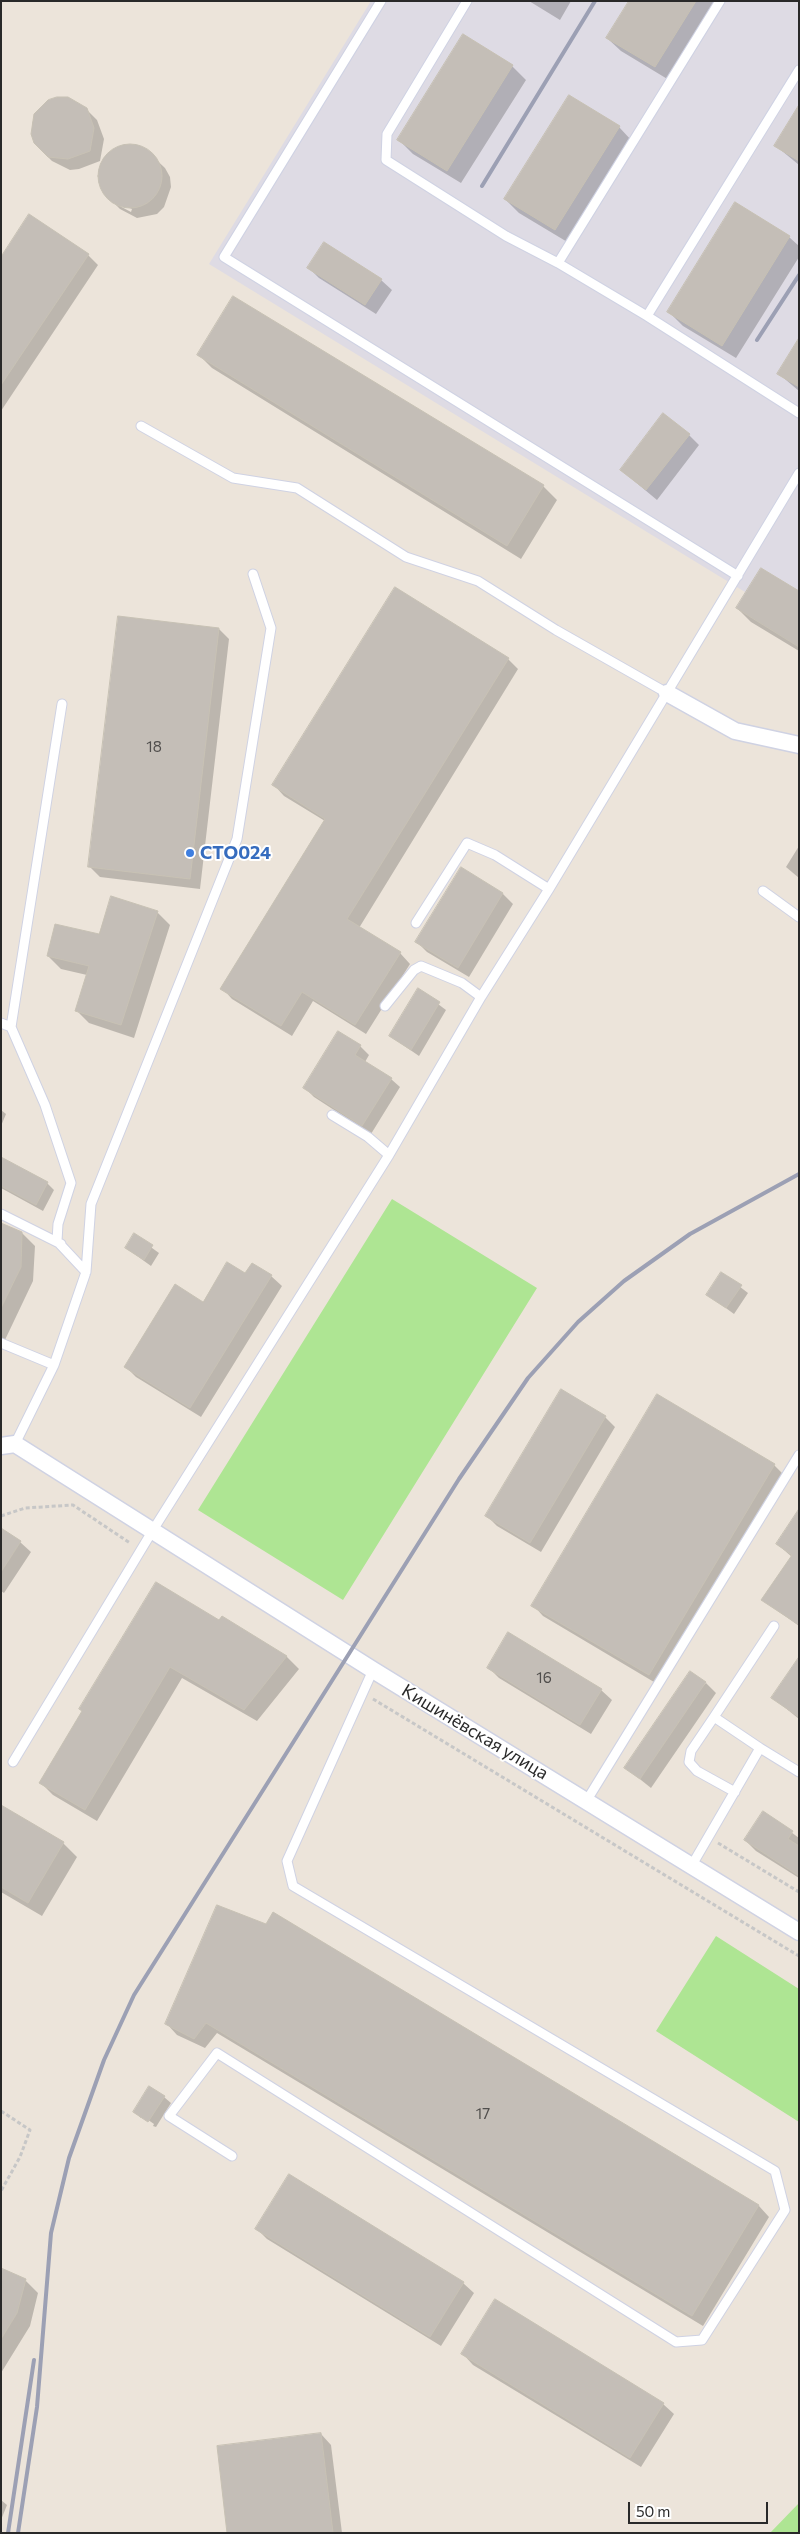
<!DOCTYPE html>
<meta charset="utf-8">
<style>
body{margin:0}
#map{position:relative;width:800px;height:2534px;overflow:hidden;background:#ece4da;font-family:Commissioner,sans-serif}
canvas{display:block}
.frame{position:absolute;inset:0;border:2px solid #292929;pointer-events:none}
.scale{position:absolute;left:628px;top:2502px;width:140px;height:22px;box-sizing:border-box;border:2px solid #292929;border-top:0;padding-left:6px;font-size:15px;line-height:18px;white-space:nowrap;color:#292929;-webkit-text-stroke:4px #fff;paint-order:stroke}
</style>
<div id="map">
<canvas width="800" height="2534"></canvas>
<div class="frame"></div>
<div class="scale">50 m</div>
</div>
<script>
const ctx = document.querySelector('canvas').getContext('2d');
ctx.lineJoin = 'round';
function fillPath(path, color) {
  ctx.fillStyle = color;
  ctx.fill(path, 'evenodd');
}
function strokePath(path, color, width, dash) {
  ctx.strokeStyle = color;
  ctx.lineWidth = width;
  ctx.lineCap = dash ? 'butt' : 'round';
  ctx.setLineDash(dash || []);
  ctx.stroke(path);
}
function label(font, color, halo, rows, align = 'center') {
  ctx.font = font + ' Commissioner,sans-serif';
  ctx.lineWidth = 4;
  ctx.setLineDash([]);
  ctx.textBaseline = 'middle';
  ctx.strokeStyle = halo;
  ctx.fillStyle = color;
  for (const [text, x, y, turn = 0] of rows) {
    ctx.save();
    ctx.translate(x, y);
    ctx.rotate((+turn || 0) * Math.PI / 180);
    ctx.textAlign = isNaN(turn) ? turn : align;
    if (halo) ctx.strokeText(text, 0, 0);
    ctx.fillText(text, 0, 0);
    ctx.restore();
  }
}
fillPath(new Path2D(`
 M371,1H799V647L736,608L745,592L209,264Z`), '#dedbe4');
fillPath(new Path2D(`
 M392,1199L537,1288L343,1600L198,1510Z
 M716,1936L799,1989V2122L656,2031Z
 M799,2503V2533H770Z`), '#aee593');
fillPath(new Path2D(`
 M529,1H571L560,20Z
 M630,1H718L669,80L621,51L607,38Z
 M512,66L526,80L461,183L413,154L399,140Z
 M799,108V165L776,146Z
 M86,109L97,120L104,139L100,161L79,169L70,170L52,161L41,150L35,143L32,124L35,115Z
 M619,127L632,141L569,243L519,213L505,199Z
 M125,146H136L146,150L165,168L170,177L171,187L164,207L157,214L137,218L120,209L114,203L131,212L132,209L113,201V203L99,181L100,172L104,158L116,149Z
 M789,237L799,246V257L736,358L683,326L669,312Z
 M88,255L98,265L1,411V259Z
 M309,268L381,280L392,290L376,314L319,278Z
 M799,341V391L779,374Z
 M198,354L543,486L557,500L521,559L212,368Z
 M689,435L699,445L657,500L621,470Z
 M799,593V651L751,622L737,608Z
 M219,629L229,639L200,889L100,877L90,867Z
 M508,659L518,669L359,928L400,953L410,964L366,1034L313,1001L292,1036L232,999L222,988L325,821L284,796L274,785Z
 M799,846V878L786,867Z
 M462,869L503,894L513,904L469,977L427,952L417,942Z
 M157,912L170,925L134,1038L89,1023L76,1010L87,975L61,969L48,956Z
 M418,989L446,1010L419,1056L390,1036Z
 M339,1033L360,1046L369,1055L365,1062L391,1079L400,1087L371,1134L314,1097L305,1088Z
 M1,1110L6,1114L1,1126Z
 M8,1162L47,1183L54,1190L43,1211L1,1188V1166Z
 M1,1224L22,1233L35,1246L33,1281L4,1342L1,1341Z
 M134,1235L159,1253L151,1266L126,1248Z
 M252,1264L271,1276L282,1286L201,1417L136,1377L126,1367L203,1303L246,1275Z
 M722,1273L748,1293L734,1314L708,1295Z
 M605,1417L615,1427L541,1552L497,1526L487,1516Z
 M774,1465L784,1475L659,1685L543,1616L533,1605Z
 M799,1512V1626L763,1600L792,1557L777,1544Z
 M1,1530L20,1542L31,1552L4,1593L1,1591Z
 M222,1617L287,1657L299,1669L257,1721L182,1678L97,1821L53,1795L41,1783Z
 M509,1634L601,1690L612,1700L591,1734L499,1678L488,1667Z
 M799,1659V1719L773,1698Z
 M706,1683L716,1693L651,1788L626,1768Z
 M1,1806L63,1843L77,1857L42,1916L1,1892Z
 M764,1812L799,1838V1878L756,1851L745,1840Z
 M274,1913L759,2206L769,2217L703,2326L217,2033L205,2048L177,2035L167,2024L266,1926Z
 M164,2097L171,2103L156,2127L153,2126L154,2124L141,2115V2118L135,2112Z
 M257,2229L463,2283L474,2293L441,2346L267,2239Z
 M1,2270L25,2280L38,2293L30,2326L1,2373Z
 M463,2354L663,2404L674,2414L641,2467L473,2365Z
 M321,2434L331,2445L342,2533H229Z
 M1,2500L7,2505L1,2520Z`), '#0003');
const building = new Path2D(`
 M629,1H696L655,67L606,38Z
 M463,34L513,65L447,171L397,140Z
 M569,95L620,126L555,230L504,199Z
 M57,97H68L87,108L94,128L90,151L68,159L48,157L34,143L31,134L34,114L48,100Z
 M799,105V161L774,146Z
 M98 176a32 32 0 1 1 64 0a32 32 0 1 1-64 0Z
 M735,202L790,236L722,346L667,312Z
 M29,214L89,254L1,385V257Z
 M324,242L382,279L365,305L307,268Z
 M233,296L544,485L507,546L197,355Z
 M799,338V387L777,374Z
 M663,413L690,434L646,490L620,470Z
 M761,568L799,591V647L736,608Z
 M395,587L509,658L347,919L401,952L355,1025L302,992L281,1026L220,989L325,819L272,785Z
 M118,616L219,628L190,879L88,867Z
 M461,867L503,893L458,968L415,942Z
 M111,896L158,911L121,1025L75,1011L89,966L47,956L55,924L99,934Z
 M418,988L440,1002L411,1050L389,1036Z
 M338,1031L361,1045L355,1055L392,1078L362,1126L303,1088Z
 M1,1157L48,1182L36,1205L1,1186Z
 M1,1223L22,1232L21,1267L1,1308Z
 M134,1233L153,1245L144,1260L125,1248Z
 M227,1262L245,1273L252,1263L272,1275L190,1408L124,1367L175,1284L203,1302Z
 M721,1272L742,1285L726,1308L706,1295Z
 M561,1389L606,1416L530,1543L485,1516Z
 M657,1394L775,1464L649,1675L531,1606Z
 M799,1509V1625L761,1600L792,1555L776,1544Z
 M1,1528L21,1541L1,1572Z
 M156,1582L219,1620L222,1616L287,1656L244,1710L170,1667L85,1810L39,1783L82,1711L79,1709Z
 M508,1632L602,1689L580,1725L487,1668Z
 M799,1657V1717L771,1698Z
 M690,1671L706,1682L640,1779L624,1768Z
 M1,1805L64,1842L28,1903L1,1887Z
 M763,1811L793,1831L788,1839L799,1846V1876L744,1840Z
 M217,1905L266,1924L273,1912L759,2205L692,2316L206,2023L194,2039L165,2024Z
 M149,2086L165,2096L148,2122L133,2112Z
 M289,2174L464,2282L430,2337L255,2229Z
 M1,2268L26,2279L17,2313L1,2339Z
 M495,2299L664,2403L630,2458L461,2354Z
 M321,2433L333,2533H227L217,2446Z`);
fillPath(building, '#c4beb7');
strokePath(building, '#c7c1b4', 1);
const lane = new Path2D(`
 M381,1L224,257L738,576
 M467,1L387,134L386,160L506,236L558,263L647,316L799,413
 M558,263L720,1
 M647,316L799,70
 M141,426L233,478L297,488L406,557L478,581L556,630L667,693
 M62,704L11,1027L45,1105L71,1183L58,1224L57,1241L86,1272
 M763,891L799,917
 M416,923L467,843L495,855L549,889
 M385,1006L414,970L421,966L462,983L481,997
 M1,1023L11,1027
 M332,1115L368,1137L389,1155
 M1,1214L61,1244
 M1,1343L54,1365
 M15,1444L54,1365L86,1272L91,1204L237,839L271,628L253,574
 M714,1717L691,1751L689,1762L697,1771L735,1792
 M760,1748L714,1717L774,1626
 M13,1762L153,1530L389,1155L481,997L549,889L799,473
 M587,1800L799,1455
 M692,1865L760,1748L799,1772
 M232,2156L169,2116L217,2053L676,2342L702,2340L785,2210L775,2171L293,1886L287,1861L373,1670`);
const street = new Path2D(`
 M667,693L735,731L799,745
 M1,1446L15,1444L373,1670L799,1932`);
strokePath(lane, '#cfd2e3', 11);
strokePath(street, '#cfd2e3', 19);
strokePath(new Path2D(`
 M1,1516L25,1508L73,1505L130,1543
 M373,1699L799,1956
 M718,1843L799,1892
 M1,2111L30,2130L20,2157L1,2191`), '#c7c7c7', 3, [4, 2.5]);
strokePath(lane, '#fff', 9);
strokePath(street, '#fff', 16);
strokePath(new Path2D(`
 M482,186L595,1
 M757,340L799,275
 M8,2533L34,2360
 M18,2533L37,2407L51,2233L69,2158L104,2060L134,1995L459,1479L528,1378L578,1322L624,1281L690,1234L799,1174`), '#9ca0b4', 4);
for (const [x, y, r, color] of [
 [190,853,5,"#3f7fe0"]
]) {
  const dot = new Path2D();
  dot.arc(x, y, r, 0, 2 * Math.PI);
  ctx.fillStyle = color;
  ctx.fill(dot);
  strokePath(dot, '#fff', 2);
}
label('15px', '#504e4c', null, [
 ["18",154,747],
 ["16",544,1678],
 ["17",483,2114]
]);
label('bold 18px', '#366cbe', '#fff', [
 ["СТО024",200,853]
], 'left');
label('18px', '#292929', '#fff', [
 ["Кишинёвская улица",475,1732,31]
]);
</script>
